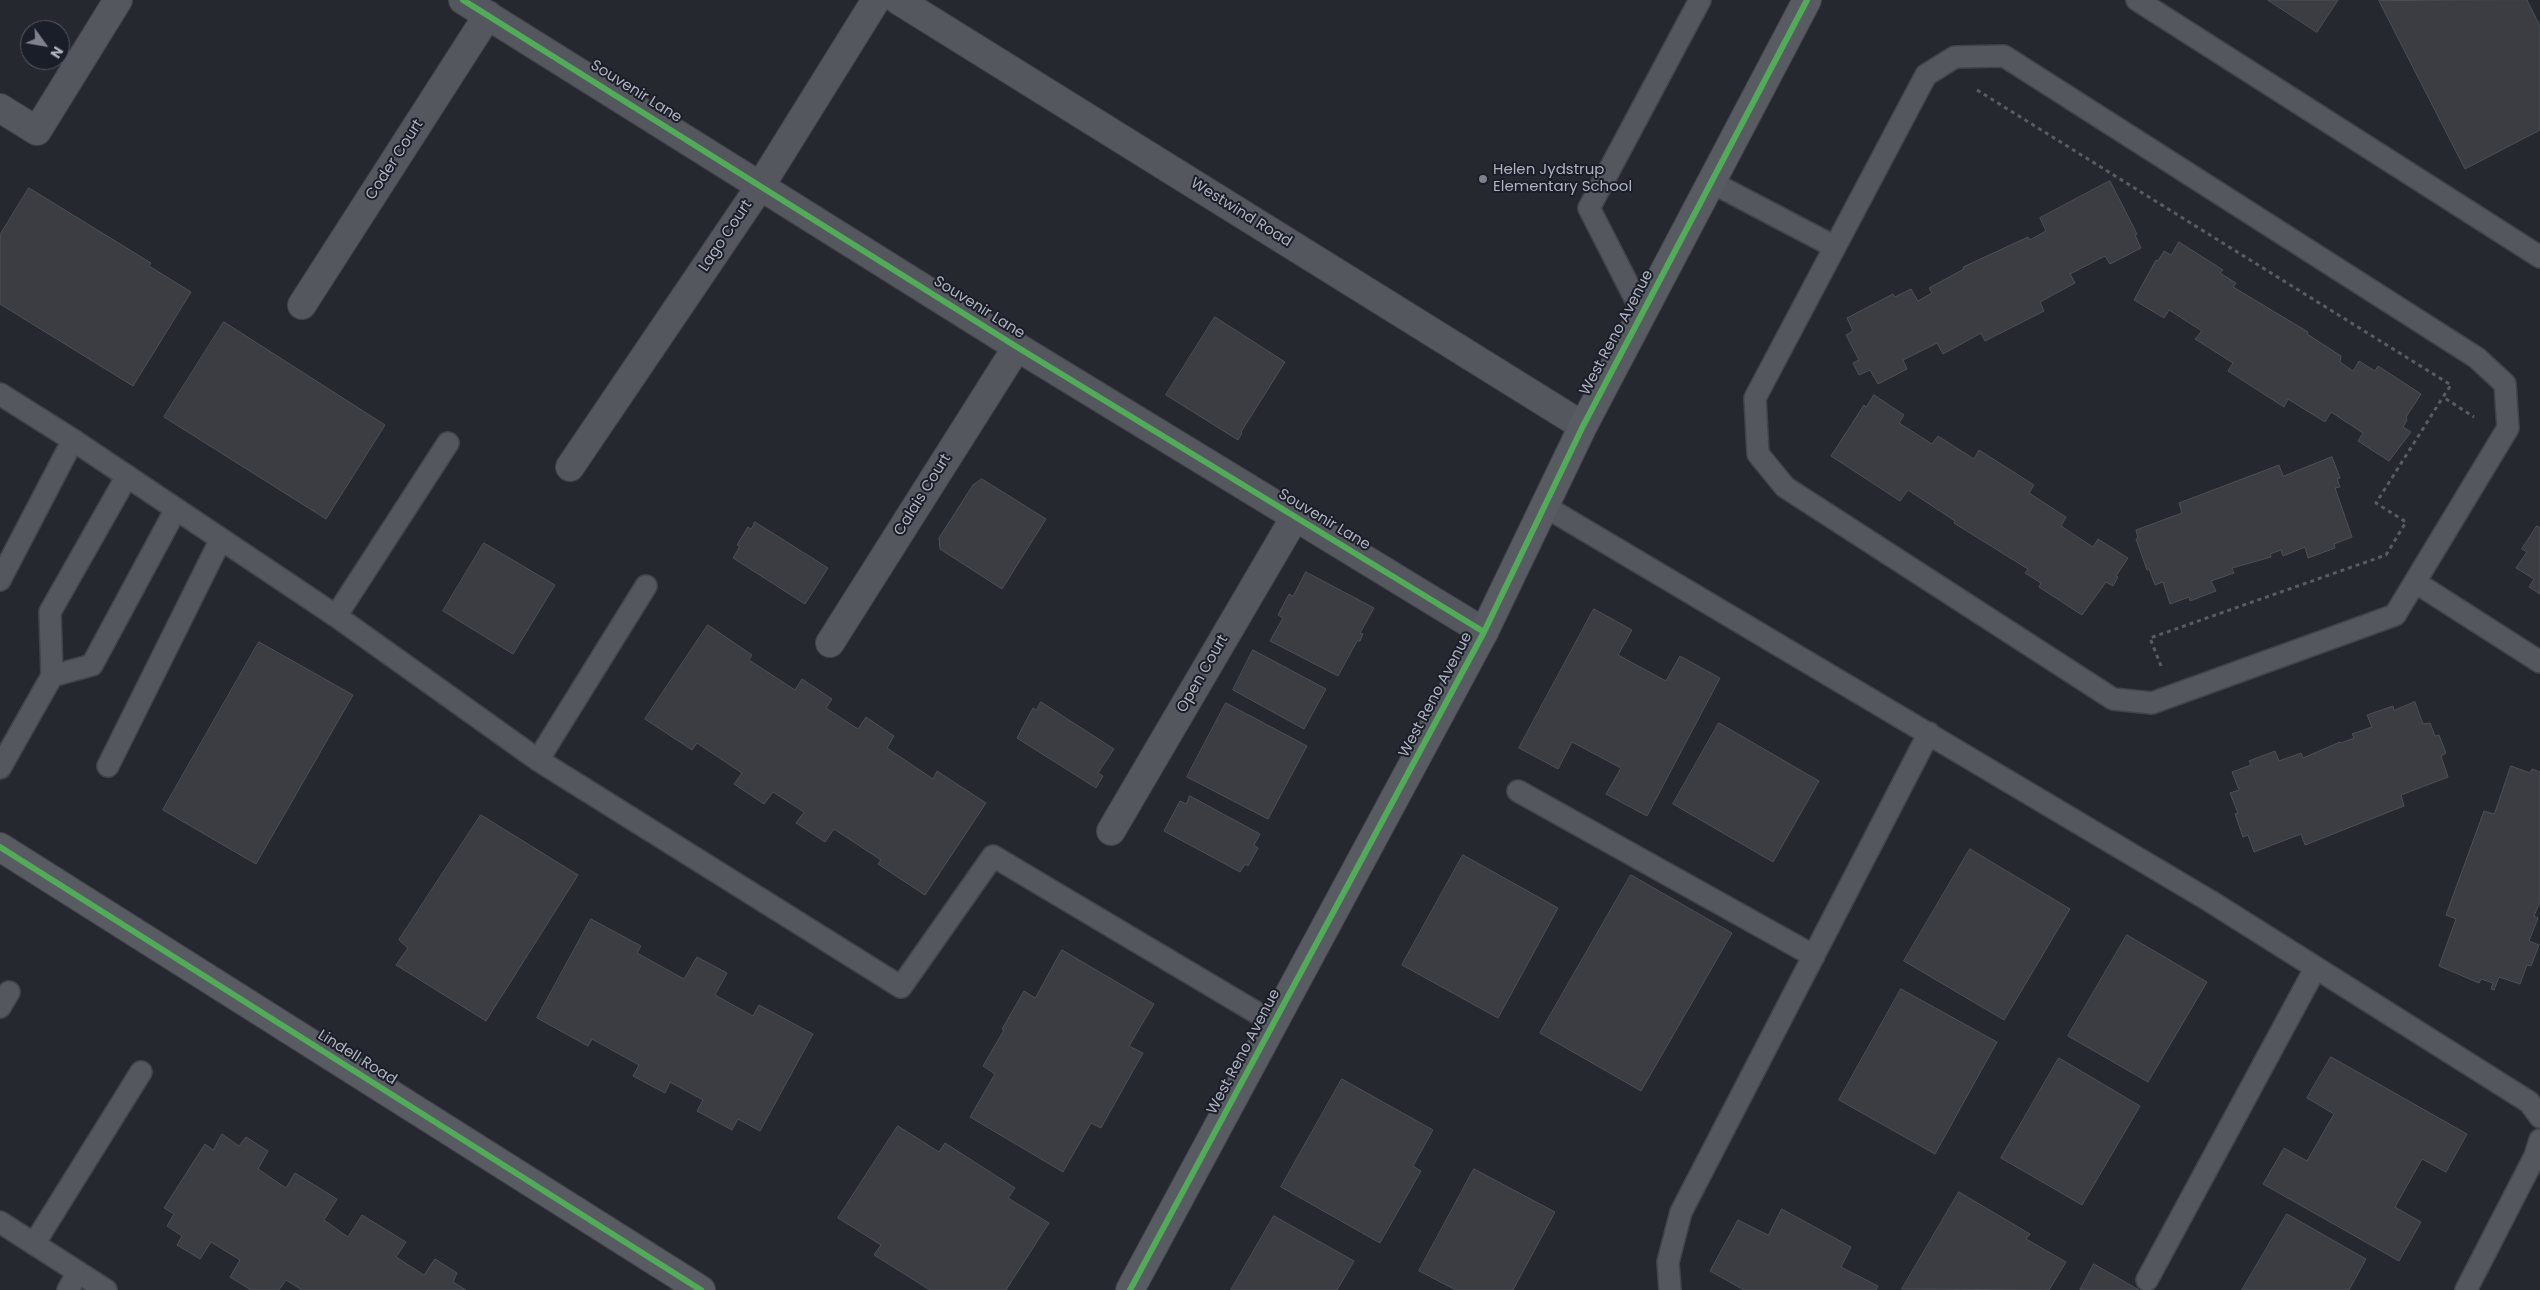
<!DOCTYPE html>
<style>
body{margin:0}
#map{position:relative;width:2540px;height:1290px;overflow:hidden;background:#26282f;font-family:Poppins,sans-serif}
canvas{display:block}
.north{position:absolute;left:20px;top:20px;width:50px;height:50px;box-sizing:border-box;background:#1a1e28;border:1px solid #565a65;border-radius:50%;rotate:122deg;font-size:14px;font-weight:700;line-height:20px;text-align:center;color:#afb3c0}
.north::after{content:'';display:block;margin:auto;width:18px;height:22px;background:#7f828d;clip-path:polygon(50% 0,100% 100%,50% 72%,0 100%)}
</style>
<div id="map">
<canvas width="2540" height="1290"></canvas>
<div class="north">N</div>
</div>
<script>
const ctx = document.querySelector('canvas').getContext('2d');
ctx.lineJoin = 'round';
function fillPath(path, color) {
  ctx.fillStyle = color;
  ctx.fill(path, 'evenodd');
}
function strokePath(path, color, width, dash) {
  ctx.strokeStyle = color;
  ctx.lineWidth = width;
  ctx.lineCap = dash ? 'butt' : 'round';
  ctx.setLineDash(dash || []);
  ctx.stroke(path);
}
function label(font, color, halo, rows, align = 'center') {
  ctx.font = font + ' Poppins,sans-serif';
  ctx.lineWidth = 4;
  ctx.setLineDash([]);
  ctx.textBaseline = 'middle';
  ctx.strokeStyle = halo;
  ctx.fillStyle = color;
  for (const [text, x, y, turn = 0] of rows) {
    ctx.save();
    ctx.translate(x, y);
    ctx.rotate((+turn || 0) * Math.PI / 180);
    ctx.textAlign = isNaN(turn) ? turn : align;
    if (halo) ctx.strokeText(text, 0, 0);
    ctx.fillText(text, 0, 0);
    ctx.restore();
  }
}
const building = new Path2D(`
 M2268,0H2338L2317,32Z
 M2527,0L2540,26V130L2465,169L2379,1Z
 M2110,181L2137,234L2135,235L2141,248L2110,264L2105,256L2070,274L2075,283L2040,302L2044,311L1985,341L1981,333L1943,354L1937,343L1903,360L1907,369L1878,384L1870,370L1859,375L1853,363L1859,360L1846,335L1853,331L1847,318L1893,294L1895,297L1911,289L1918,301L1932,293L1929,288L1964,269L1963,267L2028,237L2030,240L2046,231L2040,218Z
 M29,188L151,263L149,266L191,292L133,386L0,304V235Z
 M2179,242L2223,270L2220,273L2236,283L2233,287L2308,332L2307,334L2341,356L2340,362L2353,371L2359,361L2375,371L2378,366L2421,394L2406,417L2407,420L2403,427L2411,432L2389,461L2358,441L2363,433L2331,412L2325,422L2288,399L2284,407L2228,371L2233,363L2195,339L2202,331L2169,310L2164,318L2134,300L2156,260L2158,261L2164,251L2171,255Z
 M1215,317L1285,362L1241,432L1242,433L1238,440L1166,395Z
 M224,322L385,425L326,519L164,417Z
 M1874,395L1904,415L1899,423L1932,444L1938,436L1974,459L1979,450L2034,485L2029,493L2066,517L2061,526L2093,547L2098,539L2128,558L2116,576L2118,577L2113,586L2106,582L2082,615L2039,587L2041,583L2025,573L2028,569L1954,523L1955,521L1908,490L1900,501L1831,456L1864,405L1866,407Z
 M2332,457L2340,478L2337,479L2340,487L2335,488L2352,537L2334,544L2335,548L2308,558L2305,547L2283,556L2281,550L2270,554L2271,557L2232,568L2234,573L2211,581L2216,591L2190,601L2189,597L2170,604L2163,582L2155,585L2149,569L2147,570L2136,539L2138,538L2136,530L2182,513L2179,503L2279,465L2283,476Z
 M982,479L1046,519L1002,589L940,549L939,538L973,485Z
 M755,522L828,568L805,604L733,558L740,546L737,545L748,527L751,529Z
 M2537,526L2540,528V594L2529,587L2534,579L2516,568L2527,552L2522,549Z
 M484,543L555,585L513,654L443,611Z
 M1306,572L1374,608L1360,633L1363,634L1360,641H1357L1338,676L1270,641L1283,618L1278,615L1289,594L1293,596Z
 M1594,609L1632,630L1618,655L1666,681L1680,656L1720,678L1647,816L1606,794L1621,768L1572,742L1558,769L1519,748Z
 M708,625L752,655L749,660L795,690L802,679L832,699L826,708L858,729L866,717L894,736L887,748L933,779L937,771L986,803L925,895L878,864L881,860L834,829L825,842L796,823L804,812L773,792L764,804L734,784L742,773L697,743L692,750L645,719Z
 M259,642L353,695L256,864L163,810Z
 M1253,650L1326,689L1304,729L1233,690Z
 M1041,702L1114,749L1098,773L1103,776L1096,788L1017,738L1033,708L1036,710Z
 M2415,702L2423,724L2430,723L2435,736L2439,735L2446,753L2441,756L2448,777L2401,795L2404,806L2305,845L2301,834L2254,852L2248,835L2243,837L2235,814L2238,813L2230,793L2239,790L2232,772L2251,765L2249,761L2275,751L2279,761L2301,753L2303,758L2340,742L2341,743L2354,738L2352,734L2372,727L2367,715L2393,706L2394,710Z
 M1226,703L1307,746L1268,819L1187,777Z
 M1719,723L1819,781L1773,862L1673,804Z
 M2511,766L2530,773L2532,769L2540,772V902L2534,916L2538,918L2529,941L2539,945L2531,966L2527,965L2520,984L2499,977L2494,990L2491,989L2493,983L2481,979L2479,983L2439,966L2456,919L2446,915L2484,811L2494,814Z
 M1190,796L1260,834L1254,845L1258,848L1248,866L1245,864L1240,872L1164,831L1180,801L1186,804Z
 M481,815L578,875L486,1021L396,965L408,948L399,940Z
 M1970,849L2070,909L2004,1020L1904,961Z
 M1463,855L1558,908L1498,1018L1402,965Z
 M1631,875L1732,933L1641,1091L1540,1033Z
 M591,919L641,946L637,953L684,979L697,957L727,973L715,995L753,1016L759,1005L813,1034L760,1131L738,1119L732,1130L697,1111L703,1100L670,1082L665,1093L633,1076L639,1065L592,1039L588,1046L537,1018Z
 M2127,935L2207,982L2148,1082L2068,1036Z
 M1062,950L1154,1004L1129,1046L1143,1053L1101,1128L1091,1123L1063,1172L970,1117L995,1074L983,1066L1004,1030L1002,1029L1024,991L1035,998Z
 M1901,989L1997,1042L1935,1154L1839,1100Z
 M2331,1057L2467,1134L2446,1172L2422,1159L2395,1207L2421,1222L2399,1261L2263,1184L2284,1148L2307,1161L2334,1114L2307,1098Z
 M2059,1058L2140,1106L2082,1205L2001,1158Z
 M1342,1079L1433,1130L1413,1166L1421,1171L1380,1243L1281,1187Z
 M898,1126L939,1152L945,1143L1015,1188L1008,1198L1049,1223L1006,1290H930L874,1255L881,1245L838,1218Z
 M222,1134L239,1146L246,1137L268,1151L258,1169L286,1188L295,1173L337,1199L324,1220L348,1237L362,1215L406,1242L396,1257L424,1275L435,1259L457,1273L453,1282L466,1290H302L286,1280L279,1290H251L230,1277L240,1260L211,1242L200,1259L177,1245L182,1236L167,1226L174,1214L164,1208L205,1144L213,1150Z
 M1474,1169L1555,1212L1513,1290H1456L1419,1271Z
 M1959,1192L2030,1234L2026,1239L2066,1262L2049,1290L1902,1289Z
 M1782,1209L1851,1247L1841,1267L1878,1286L1876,1290H1744L1710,1271L1738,1220L1768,1235Z
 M2287,1214L2366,1259L2349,1290H2242Z
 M1274,1216L1354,1261L1337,1290H1231Z
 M2094,1264L2139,1290H2080Z`);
fillPath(building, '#3b3d43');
strokePath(building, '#4d5057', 1);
const lane = new Path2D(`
 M2137,0L2540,257
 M2004,56L2477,358L2505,384L2508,428L2395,615L2152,703L2113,699L1785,487L1758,454L1755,398L1926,75L1955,57Z
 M1711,182L1835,247
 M1642,312L1589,208L1700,0
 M0,394L73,440L336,616
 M448,443L336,616L538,760
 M1546,507L2210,901L2529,1102L2540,1117
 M0,580L73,440
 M2415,582L2540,662
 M646,586L538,760L901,987L993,856L1274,1023
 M52,676L92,665L176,509
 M108,766L221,539
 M0,768L52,676L50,612L127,476
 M1518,791L1814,956
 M0,1007L9,992
 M0,1222L106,1290
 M34,1244L141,1072
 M2147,1280L2315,969
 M68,1290L78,1272
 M1670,1290L1668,1262L1681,1212L1929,733
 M2466,1290L2535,1156L2540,1140`);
const street = new Path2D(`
 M463,0L1017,347L1484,632
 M898,0L1583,426
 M0,108L37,131L118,0
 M302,305L488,15
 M570,467L761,185L876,0
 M830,643L1017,347
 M1111,831L1295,517`);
const secondary = new Path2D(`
 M0,847L701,1290
 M1130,1290L1484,632L1583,426L1807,0`);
strokePath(lane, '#43444a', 24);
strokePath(street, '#43444a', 30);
strokePath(secondary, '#43444a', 30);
strokePath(new Path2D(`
 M1977,90L2451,385L2443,397L2474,417
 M2161,666L2150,638L2386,555L2406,522L2376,503L2443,397`), '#595c62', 3, [4, 4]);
strokePath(lane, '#55575e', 21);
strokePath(street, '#55575e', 28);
strokePath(secondary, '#595b62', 28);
strokePath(new Path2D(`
 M463,0L1017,347L1484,632
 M0,847L701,1290
 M1130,1290L1484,632L1583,426L1807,0`), '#51ab58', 6);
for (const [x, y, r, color] of [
 [1483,179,5,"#7f828d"]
]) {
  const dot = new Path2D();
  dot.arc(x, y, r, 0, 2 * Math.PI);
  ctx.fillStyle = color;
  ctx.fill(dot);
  strokePath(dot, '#1a1e28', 2);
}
label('15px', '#afb3c0', '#1a1e28', [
 ["Souvenir Lane",636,92,32],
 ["Coder Court",395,160,-57],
 ["Westwind Road",1241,213,32],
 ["Lago Court",726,236,-56],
 ["Souvenir Lane",979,308,32],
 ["West Reno Avenue",1617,333,-62],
 ["Calais Court",923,495,-58],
 ["Souvenir Lane",1324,520,31],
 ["Open Court",1203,674,-60],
 ["West Reno Avenue",1436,695,-62],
 ["West Reno Avenue",1244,1052,-62],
 ["Lindell Road",357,1058,32]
]);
label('15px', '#afb3c0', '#1a1e28', [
 ["Helen Jydstrup",1493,170],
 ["Elementary School",1493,187]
], 'left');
</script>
